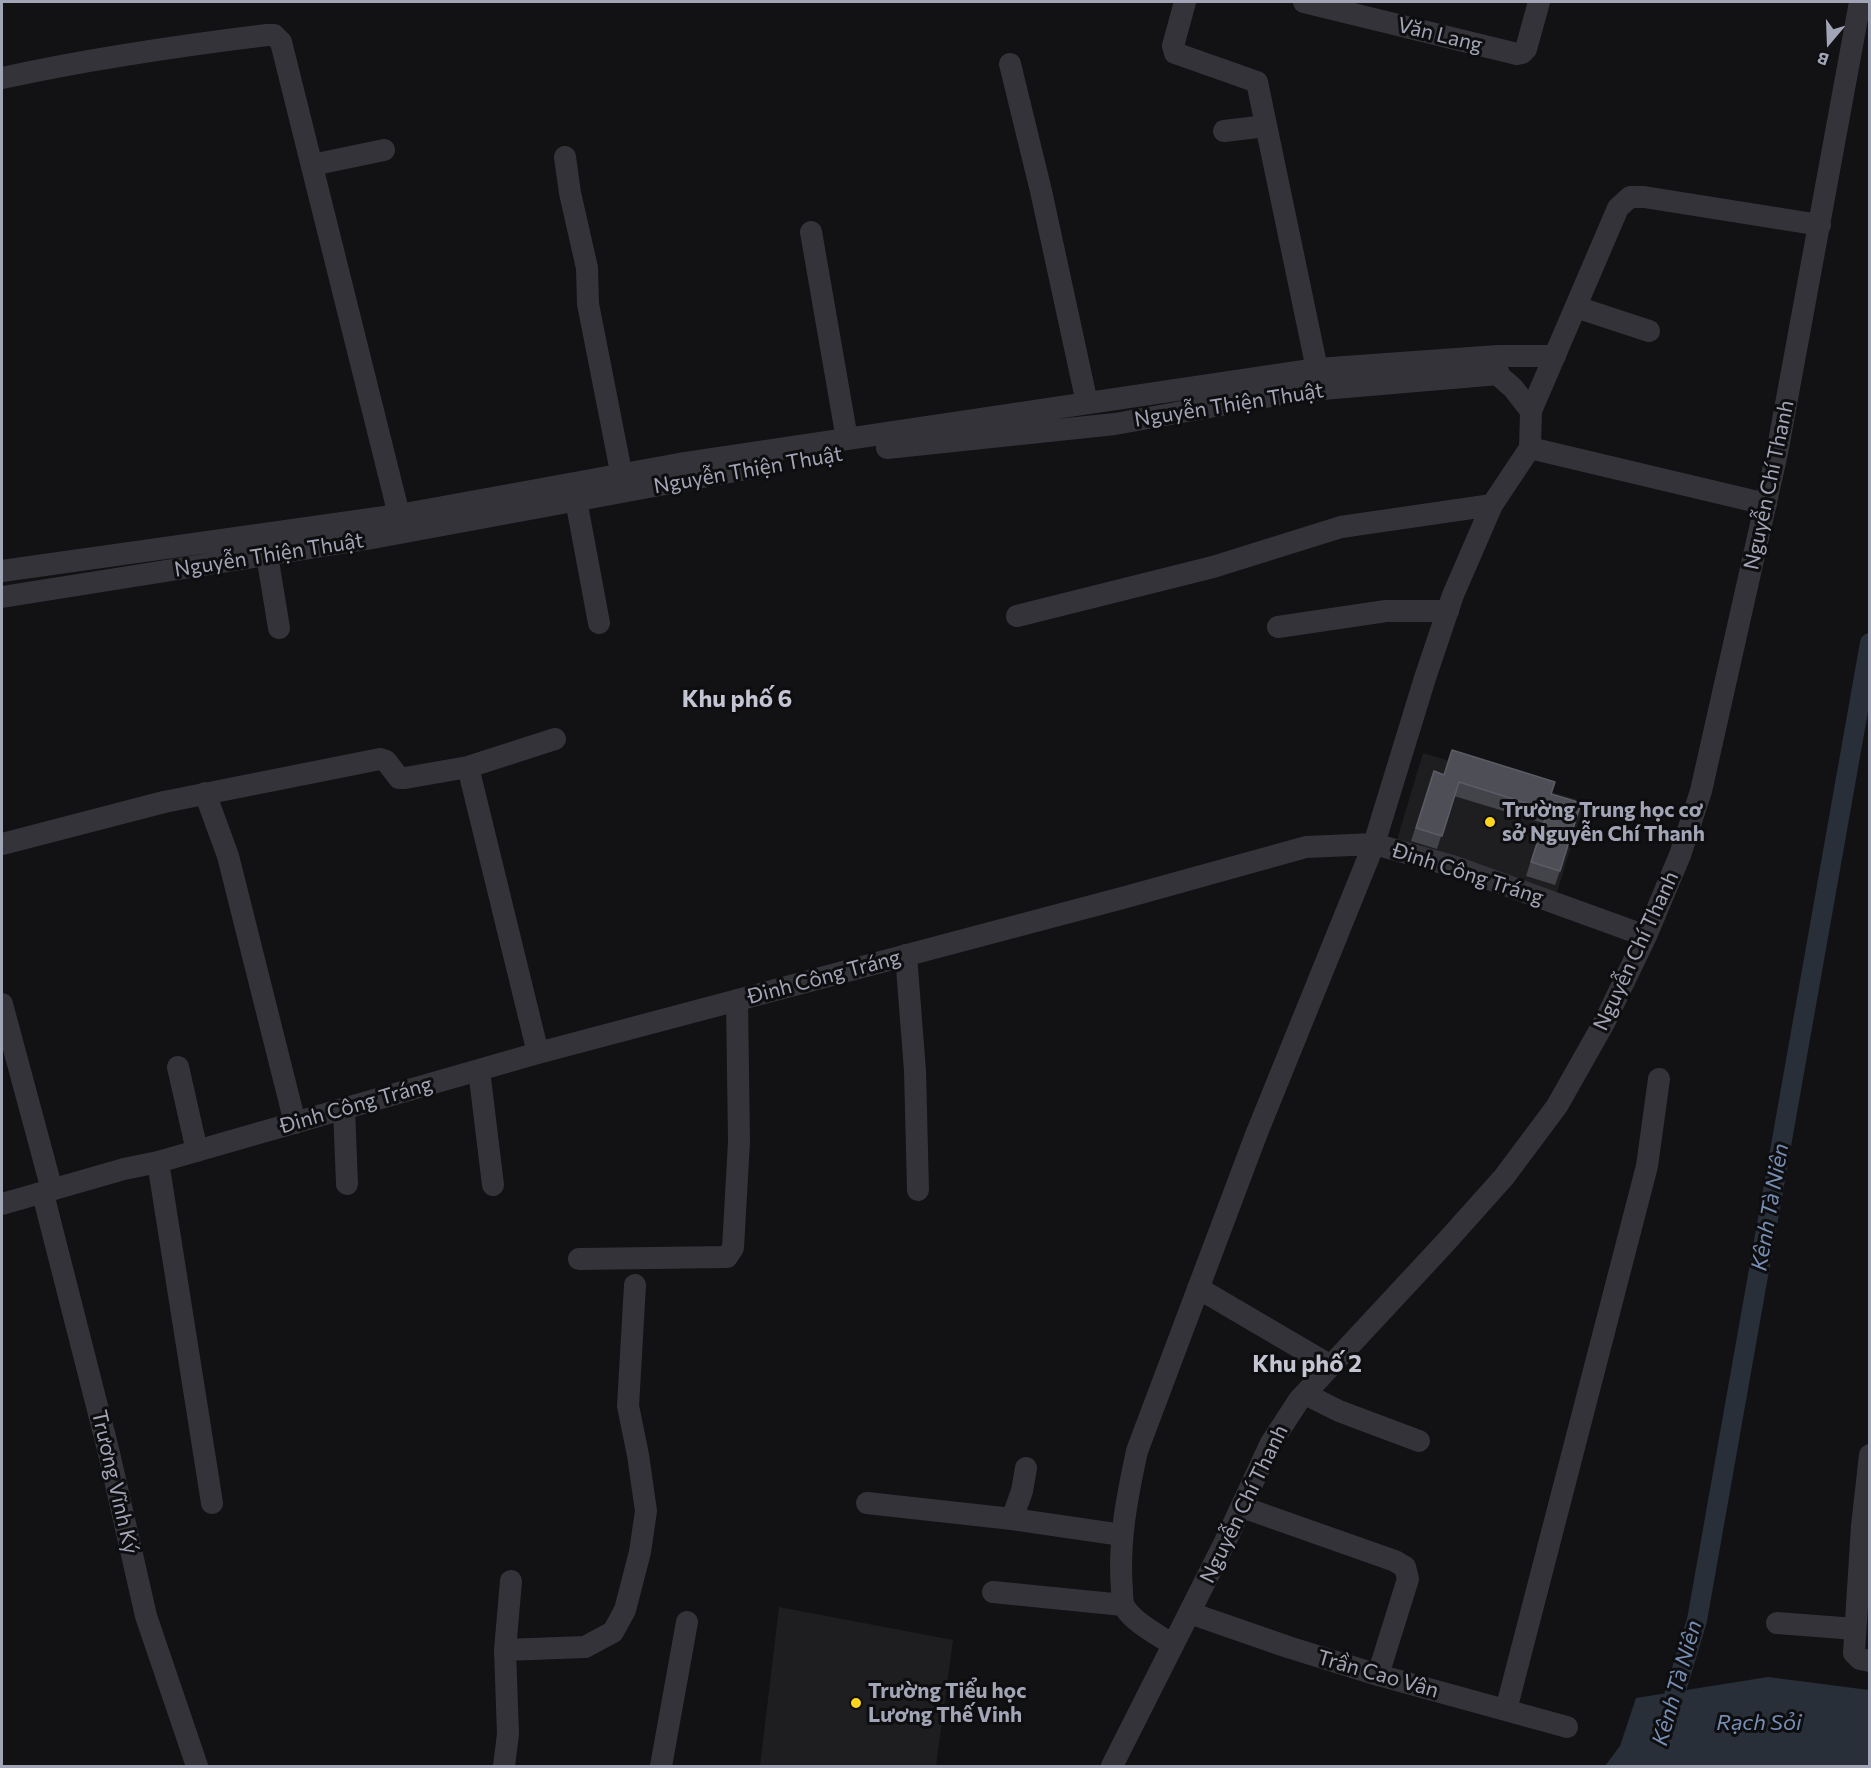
<!DOCTYPE html>
<meta charset="utf-8">
<style>
body{margin:0}
#map{position:relative;width:1871px;height:1768px;overflow:hidden;background:#121214;font-family:Commissioner,sans-serif}
canvas{display:block}
.frame{position:absolute;inset:0;border:3px solid #a2a5b6;pointer-events:none}
.north{position:absolute;left:1799px;top:12px;width:60px;height:60px;-webkit-text-stroke:4px #0e0d0f;paint-order:stroke;rotate:199deg;font-size:16px;font-weight:700;line-height:24px;text-align:center;color:#a2a5b6}
.north::after{content:'';display:block;margin:auto;width:21px;height:27px;background:#a2a5b6;clip-path:polygon(50% 0,100% 100%,50% 72%,0 100%)}
</style>
<div id="map">
<canvas width="1871" height="1768"></canvas>
<div class="frame"></div>
<div class="north">B</div>
</div>
<script>
const ctx = document.querySelector('canvas').getContext('2d');
ctx.lineJoin = 'round';
function fillPath(path, color) {
  ctx.fillStyle = color;
  ctx.fill(path, 'evenodd');
}
function strokePath(path, color, width, dash) {
  ctx.strokeStyle = color;
  ctx.lineWidth = width;
  ctx.lineCap = dash ? 'butt' : 'round';
  ctx.setLineDash(dash || []);
  ctx.stroke(path);
}
function label(font, color, halo, rows, align = 'center') {
  ctx.font = font + ' Commissioner,sans-serif';
  ctx.lineWidth = 6;
  ctx.setLineDash([]);
  ctx.textBaseline = 'middle';
  ctx.strokeStyle = halo;
  ctx.fillStyle = color;
  for (const [text, x, y, turn = 0] of rows) {
    ctx.save();
    ctx.translate(x, y);
    ctx.rotate((+turn || 0) * Math.PI / 180);
    ctx.textAlign = isNaN(turn) ? turn : align;
    if (halo) ctx.strokeText(text, 0, 0);
    ctx.fillText(text, 0, 0);
    ctx.restore();
  }
}
fillPath(new Path2D(`
 M1423,753L1585,802L1557,892L1396,843Z
 M779,1607L953,1640L936,1766H760Z`), '#1e1e21');
fillPath(new Path2D(`
 M1768,1677L1869,1690V1766H1605L1620,1746L1636,1698Z`), '#282f39');
strokePath(new Path2D(`
 M1653,1766L1697,1620L1870,643`), '#282f39', 20);
strokePath(new Path2D(`
 M1185,2L1173,46L1175,53L1257,82L1317,369
 M1304,2L1517,54L1522,53L1526,49L1539,2
 M1010,64L1041,191L1087,403
 M2,78C89,59 177,46 267,35H274L281,42L399,515
 M1224,131L1266,126
 M565,157L570,193L587,268L588,304L624,487
 M312,165L384,150
 M811,232L847,439
 M1576,307L1649,331
 M1488,366L1513,388L1531,411
 M887,448L1115,424L1299,391L1499,374
 M1530,448L1766,504
 M576,500L599,623
 M267,555L279,628
 M2,571L399,515L679,464L1317,369L1498,356H1555
 M2,597L367,539L757,467
 M1017,616L1213,567L1341,527L1492,505
 M1278,627L1386,611H1448
 M468,767L555,739
 M205,793L228,856L295,1123
 M2,844L164,802L380,759L386,761L399,778H405L468,767L538,1053
 M906,955L915,1071L918,1190
 M2,1004L52,1190
 M178,1067L197,1151
 M479,1070L493,1185
 M344,1109L347,1184
 M158,1162L212,1503
 M43,1194L108,1449L146,1616L197,1766
 M2,1204L124,1169L158,1162L538,1053L1126,897L1306,847L1374,844L1453,866L1646,936
 M579,1259L727,1257L733,1248L739,1142L737,1000
 M1198,1288L1331,1366
 M1305,1394L1339,1411L1419,1441
 M1870,1455L1862,1526L1854,1653L1860,1659L1870,1661
 M867,1503L1012,1519L1122,1535
 M1242,1507L1395,1561L1405,1567L1408,1579L1378,1675
 M1012,1519L1022,1491L1026,1468
 M993,1592L1123,1605
 M1190,1613L1288,1647L1378,1675L1567,1727
 M1777,1623L1855,1629
 M1173,1645C1157,1634 1136,1624 1125,1608C1122,1603 1122,1596 1122,1590C1118,1543 1127,1497 1137,1451L1256,1135L1374,844L1425,678L1453,595L1492,505L1530,448L1531,411L1618,208L1630,197H1644L1820,225
 M505,1650L585,1647L613,1632L625,1610L640,1552L646,1511L638,1455L628,1406L635,1285
 M1506,1710L1647,1166L1659,1079
 M504,1766L508,1734L505,1650L511,1581
 M661,1766L687,1622
 M1112,1766L1225,1542L1271,1443L1299,1400L1445,1243L1504,1177L1557,1106L1605,1021L1646,936L1680,855L1701,791L1777,453L1860,2`), '#333339', 22);
fillPath(new Path2D(`
 M1452,750L1551,794L1560,871L1555,885L1526,876L1543,823L1454,796L1437,849L1411,841L1434,771L1444,775Z`), '#43434a');
const building = new Path2D(`
 M1452,750L1555,782L1551,794L1581,803L1560,871L1531,862L1548,810L1459,782L1442,836L1416,828L1434,771L1444,775Z`);
fillPath(building, '#4d4e56');
strokePath(building, '#5b5c65', 1.5);
for (const [x, y, r, color] of [
 [1490,822,6,"#ffd51f"],
 [856,1703,6,"#ffd51f"]
]) {
  const dot = new Path2D();
  dot.arc(x, y, r, 0, 2 * Math.PI);
  ctx.fillStyle = color;
  ctx.fill(dot);
  strokePath(dot, '#0e0d0f', 2);
}
label('21px', '#a2a5b6', '#0e0d0f', [
 ["Văn Lang",1440,35,14],
 ["Nguyễn Thiện Thuật",1229,405,-9],
 ["Nguyễn Thiện Thuật",748,470,-10],
 ["Nguyễn Chí Thanh",1769,485,-78],
 ["Nguyễn Thiện Thuật",269,555,-9],
 ["Đinh Công Tráng",1468,874,18],
 ["Nguyễn Chí Thanh",1636,951,-65],
 ["Đinh Công Tráng",824,977,-15],
 ["Đinh Công Tráng",356,1105,-16],
 ["Trương Vĩnh Ký",115,1482,77],
 ["Nguyễn Chí Thanh",1244,1504,-64],
 ["Trần Cao Vân",1378,1674,16]
]);
label('bold 21px', '#a2a5b6', '#0e0d0f', [
 ["Trường Trung học cơ",1502,810],
 ["sở Nguyễn Chí Thanh",1502,834],
 ["Trường Tiểu học",868,1691],
 ["Lương Thế Vinh",868,1715]
], 'left');
label('italic 22px', '#768eb4', '#0e0d0f', [
 ["Kênh Tà Niên",1770,1207,-80],
 ["Kênh Tà Niên",1677,1683,-74],
 ["Rạch Sỏi",1759,1723]
]);
label('bold 24px', '#c4c5d2', '#0e0d0f', [
 ["Khu phố 6",737,699],
 ["Khu phố 2",1307,1364]
]);
</script>
